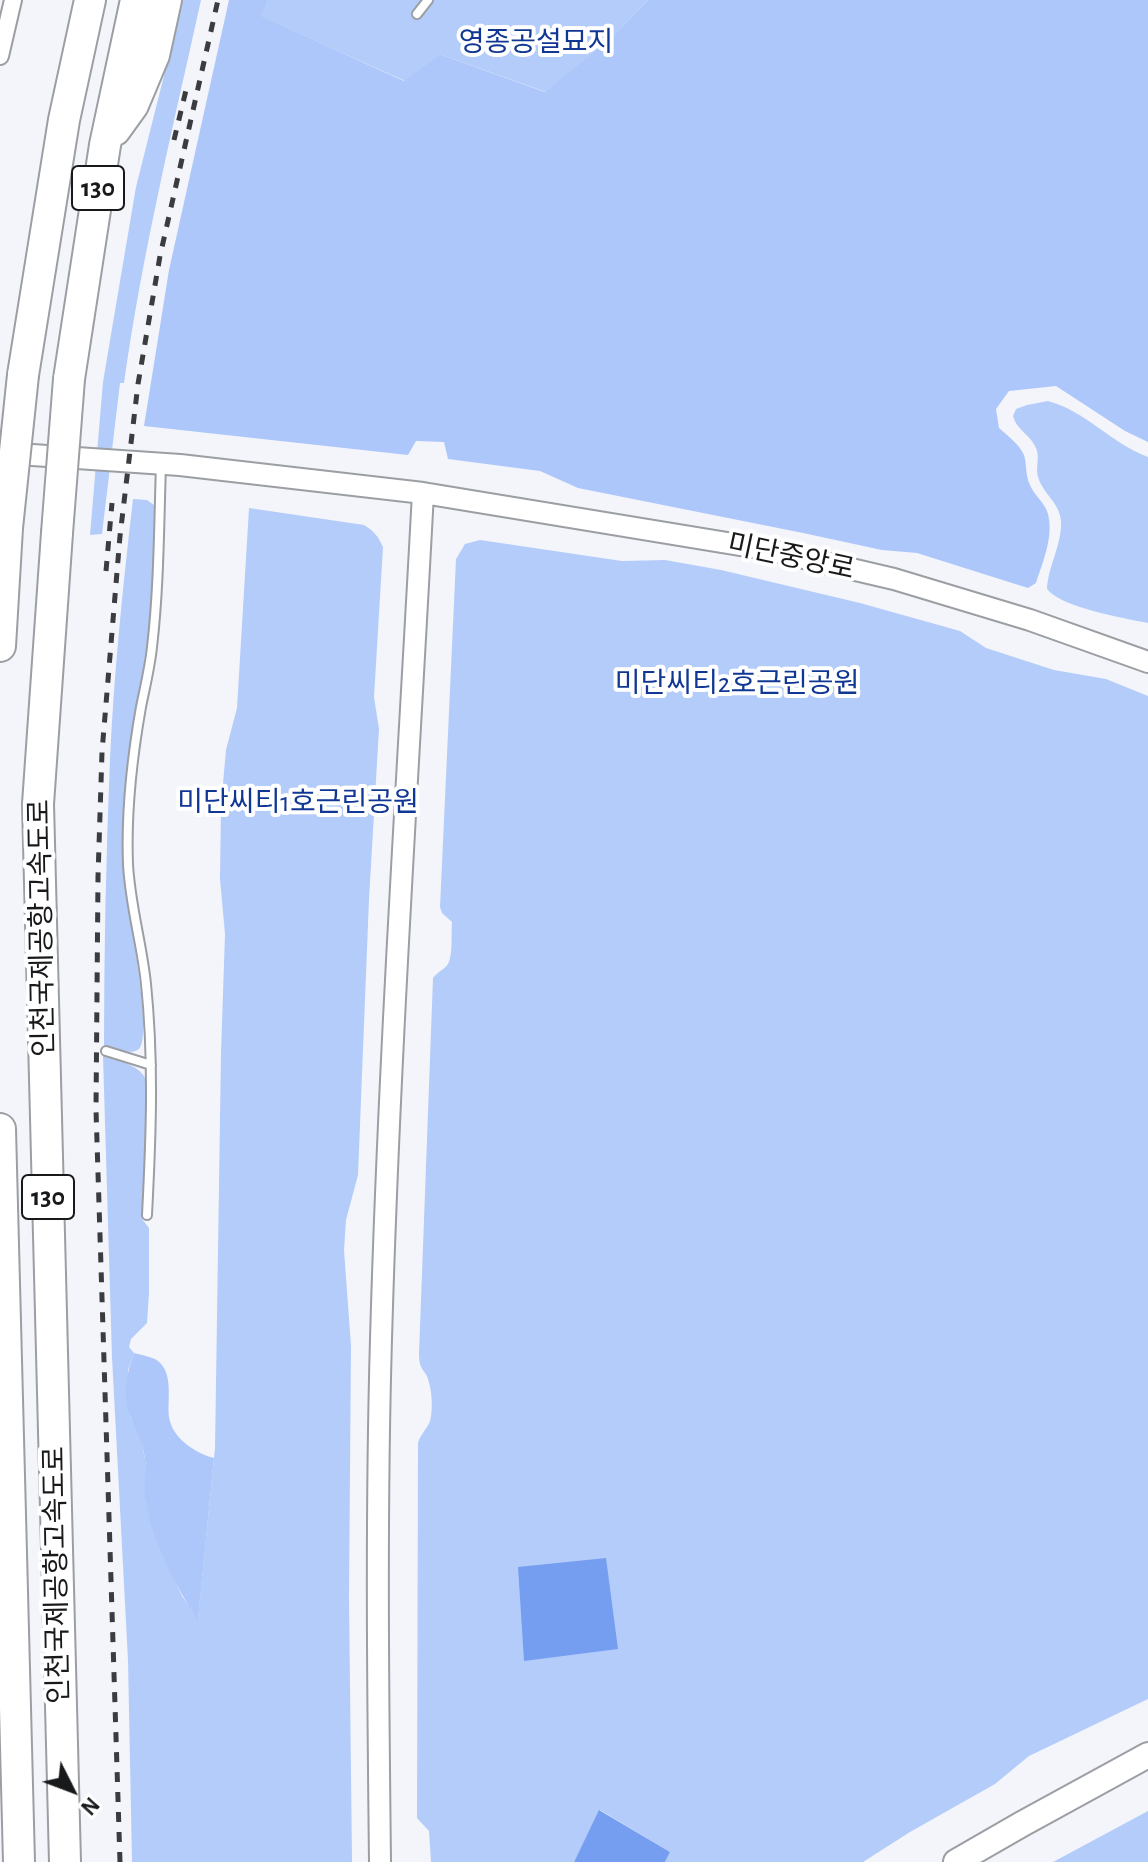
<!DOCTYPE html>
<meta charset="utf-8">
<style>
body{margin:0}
#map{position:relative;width:1148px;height:1862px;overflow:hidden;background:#f3f5fb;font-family:"Alegreya Sans",sans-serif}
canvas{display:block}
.north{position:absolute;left:32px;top:1750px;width:80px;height:80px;-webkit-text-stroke:6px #fff;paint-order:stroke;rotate:132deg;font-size:22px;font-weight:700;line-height:32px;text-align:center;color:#18191b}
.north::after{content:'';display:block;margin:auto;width:28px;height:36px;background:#18191b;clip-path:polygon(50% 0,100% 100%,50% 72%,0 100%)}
</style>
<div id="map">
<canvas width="1148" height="1862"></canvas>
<div class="north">N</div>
</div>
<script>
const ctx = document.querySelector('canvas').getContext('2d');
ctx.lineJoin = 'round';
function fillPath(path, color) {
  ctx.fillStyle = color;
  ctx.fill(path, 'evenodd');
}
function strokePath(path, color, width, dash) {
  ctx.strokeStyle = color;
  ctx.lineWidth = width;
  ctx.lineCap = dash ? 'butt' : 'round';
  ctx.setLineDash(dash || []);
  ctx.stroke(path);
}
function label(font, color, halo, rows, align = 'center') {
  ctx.font = font + ' "Alegreya Sans","Noto Sans KR",sans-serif';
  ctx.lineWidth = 8;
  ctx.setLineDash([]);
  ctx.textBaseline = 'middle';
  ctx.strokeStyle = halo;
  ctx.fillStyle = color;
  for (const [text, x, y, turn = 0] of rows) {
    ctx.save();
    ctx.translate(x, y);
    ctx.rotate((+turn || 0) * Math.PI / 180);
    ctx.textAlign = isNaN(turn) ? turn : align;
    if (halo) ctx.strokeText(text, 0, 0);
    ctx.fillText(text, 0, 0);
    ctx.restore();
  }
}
fillPath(new Path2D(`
 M183,0H201C173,127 142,254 124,383H120L102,534L90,535L103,382L117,299L136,187Z
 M268,0H648L613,36L546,92L439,54L405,81L260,16Z
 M1048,401C1086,411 1112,444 1148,457V623C1124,618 1062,608 1047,589C1048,566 1062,545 1061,521C1060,503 1043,494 1038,477C1035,467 1041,456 1035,446C1029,434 1016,429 1013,416L1016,409L1027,405Z
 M133,499L147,500L154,505C155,558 152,611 145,663C143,677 139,691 137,705C127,760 120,819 124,875C126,901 154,1036 139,1049C130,1056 113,1048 104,1045C104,949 106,854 110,759C114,672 123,585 133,499Z
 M249,508L364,525C374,531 378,536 383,547L374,697L379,729L369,899L358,1175L346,1220L344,1250L351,1346L349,1597L352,1862H132L128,1660L112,1357L103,1056C119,1062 141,1064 147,1082L146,1144L142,1219L149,1228V1293L147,1323L131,1339L129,1347L134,1353L128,1370L130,1416L140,1435L145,1459L146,1502L157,1540L182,1596L198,1618L215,1448L221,1053L225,934L220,879L221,806L226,750L237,708Z
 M480,540L622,561L665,560L721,570L860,603L960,631L986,648L1054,670L1106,679L1148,696V1699L1029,1756L995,1784L910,1832L863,1862H665L670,1852L600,1810L574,1862H431L429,1831L417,1818L418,1443C420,1435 427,1429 430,1421C433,1411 432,1392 429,1383C427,1369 419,1373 419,1354L433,978C437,972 444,970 448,964C453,956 451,933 452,922L442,913L440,907L456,559L465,544Z
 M1148,1811V1862H1053Z`), '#b4ccfa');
fillPath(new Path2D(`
 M229,0H268L261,16L404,81L439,54L545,92L613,36L648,0H1148V442L1125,431L1056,386L1009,391L996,409L999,428C1008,436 1019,444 1024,455C1027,464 1025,475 1030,485C1034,495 1043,501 1047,511C1055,534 1043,561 1036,583L1028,588L917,553L882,550L803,533L578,488L540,471L448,459L444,442L416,441L408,455L144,426L169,270Z
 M134,1353C141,1355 153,1357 158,1361C174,1374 167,1400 169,1417C172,1438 195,1453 214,1458L198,1620C177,1589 151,1539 146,1502C143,1488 146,1473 145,1459C143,1444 137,1432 131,1418C122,1396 126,1375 134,1353Z`), '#adc7fa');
fillPath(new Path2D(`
 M606,1558L618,1649L524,1661L518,1567Z
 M599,1810L670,1852L665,1862H574Z`), '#769ef0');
const service = new Path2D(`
 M417,14L428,0
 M106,1051L151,1065
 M147,1215C151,1138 154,1061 146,984C142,944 130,905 128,864C126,812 132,758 141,707C145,687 150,667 152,647C159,587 159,525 161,464`);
const minor = new Path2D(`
 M0,56L13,0`);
const tertiary = new Path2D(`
 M3,453L180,465L423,493L770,550L894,579L1030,620L1148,662
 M380,1862C378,1688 376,1513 381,1339C389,1057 408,775 423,493`);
const secondary = new Path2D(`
 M956,1862L1022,1824L1148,1755`);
const motorway = new Path2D(`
 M115,130L133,105L154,55L166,0
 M23,375L64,120L90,0
 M69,379L105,145L136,0
 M57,533L38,804L65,1862
 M0,646L7,528
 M0,1129L19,1862`);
strokePath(service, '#9b9ea3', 12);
strokePath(minor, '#9b9ea3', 20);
strokePath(tertiary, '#9b9ea3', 24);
strokePath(secondary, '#9b9ea3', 28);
strokePath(motorway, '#9b9ea3', 34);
strokePath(service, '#fff', 8);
strokePath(minor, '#fff', 16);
strokePath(tertiary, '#fff', 20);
strokePath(secondary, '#fff', 24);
strokePath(motorway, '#fff', 30);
strokePath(new Path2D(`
 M174,140L187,86
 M106,571L112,503
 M120,1862L96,1110L98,877L102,752L120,536L138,384L160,256L218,0`), '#3b3c3f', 5, [10, 10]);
const motorwayBridge = new Path2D(`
 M7,528L23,375
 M57,533L69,379`);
strokePath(motorwayBridge, '#9b9ea3', 34, []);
strokePath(motorwayBridge, '#fff', 30);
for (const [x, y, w] of [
 [98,188,52],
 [48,1197,52]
]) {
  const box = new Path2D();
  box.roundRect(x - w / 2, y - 22, w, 44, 6);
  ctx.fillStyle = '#fff';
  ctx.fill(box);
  strokePath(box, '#18191b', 2);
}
label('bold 26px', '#18191b', null, [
 ["130",98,188],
 ["130",48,1197]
]);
label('28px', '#113794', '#fff', [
 ["영종공설묘지",536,43],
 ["미단씨티2호근린공원",737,684],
 ["미단씨티1호근린공원",298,803]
]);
label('28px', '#18191b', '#fff', [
 ["미단중앙로",791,557,12],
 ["인천국제공항고속도로",42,928,-91],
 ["인천국제공항고속도로",57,1575,-91]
]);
</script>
